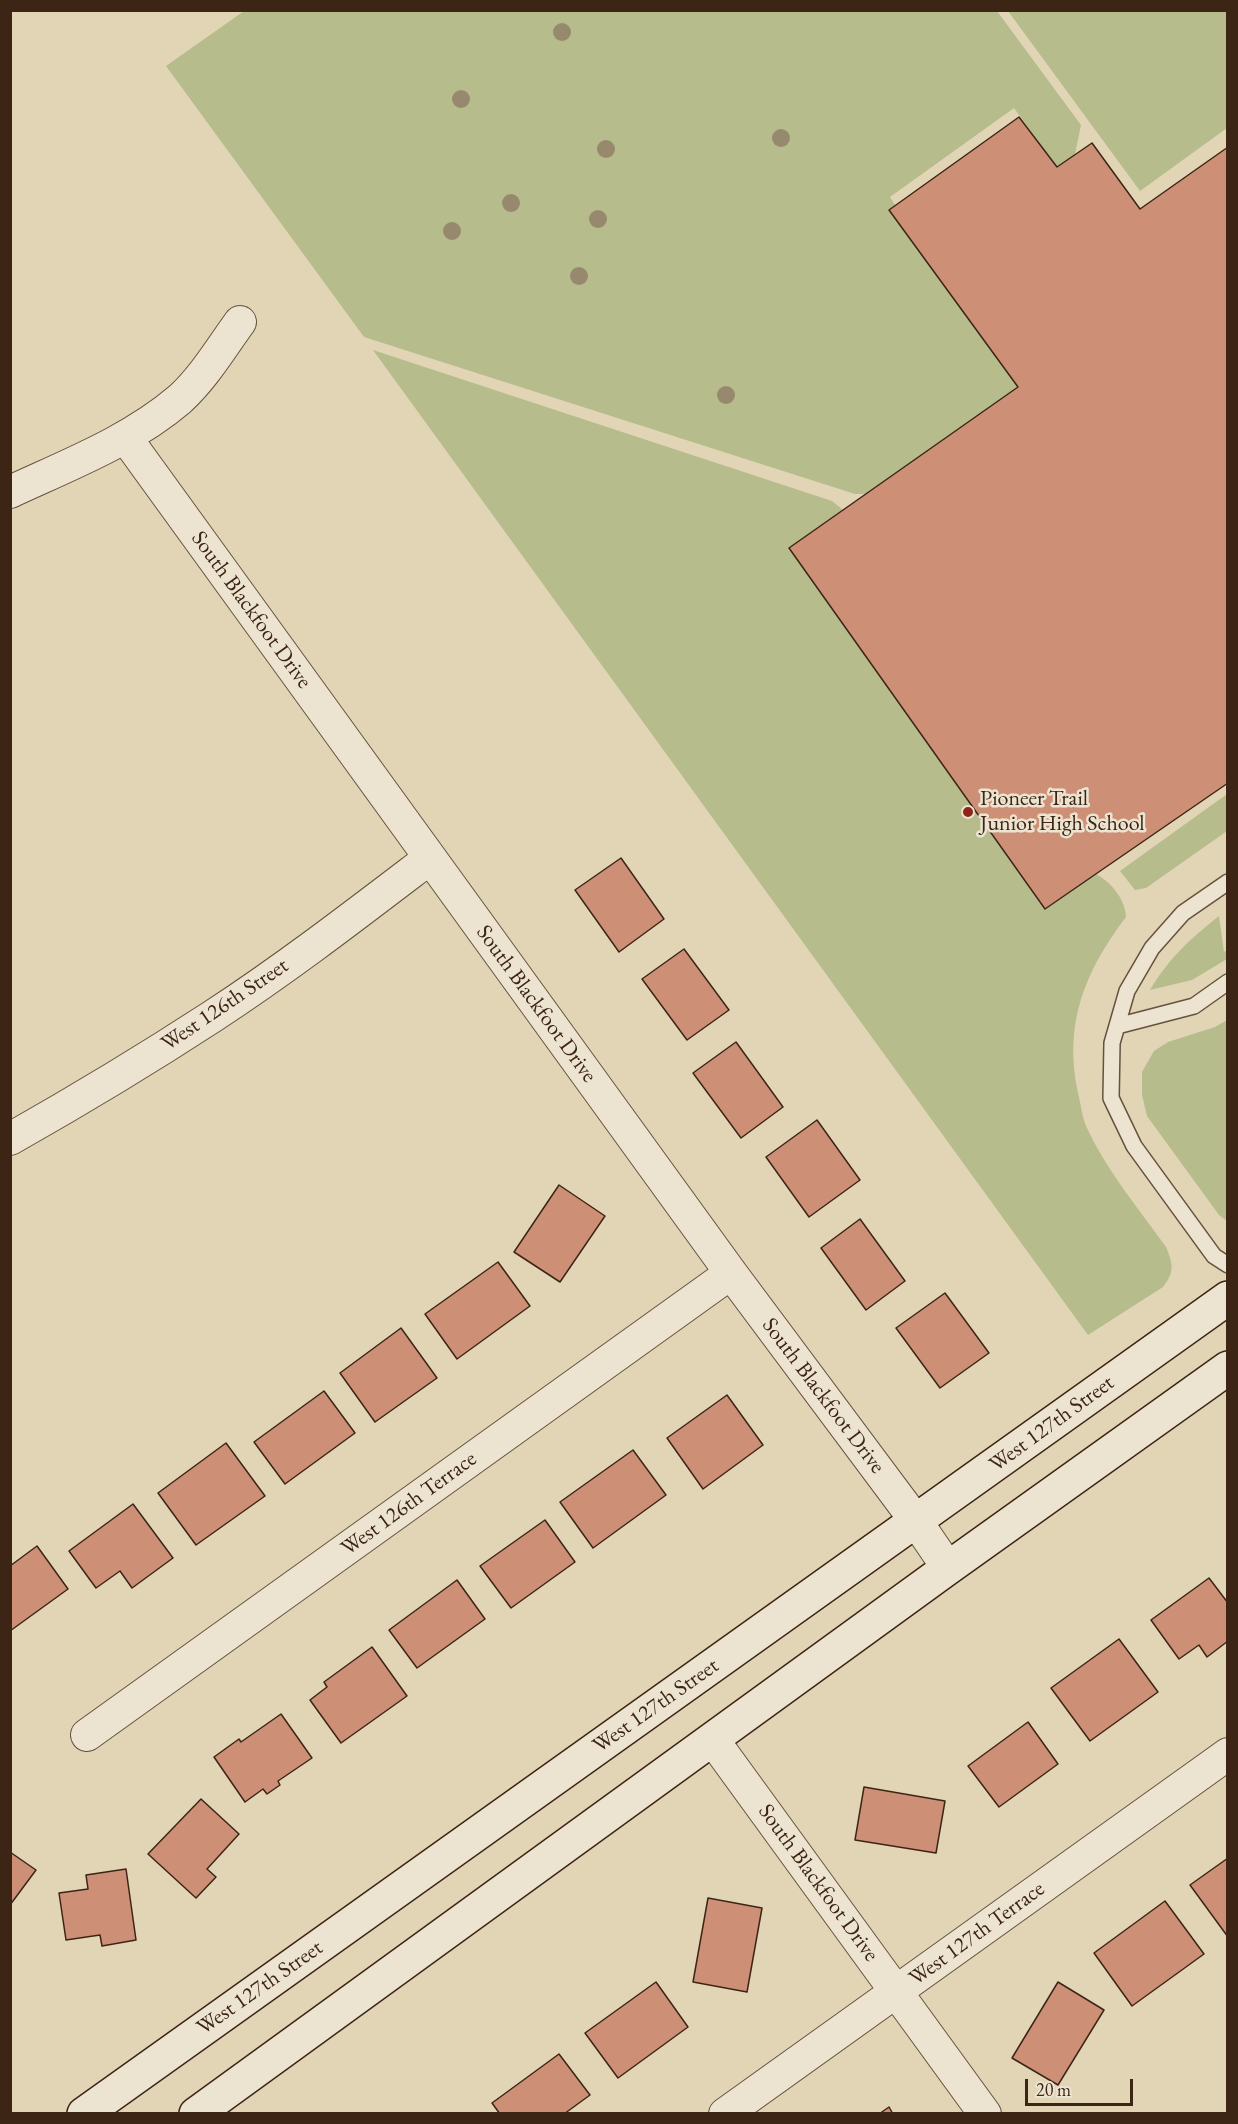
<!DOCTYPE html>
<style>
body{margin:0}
#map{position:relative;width:1238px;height:2124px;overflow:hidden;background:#e1d5b6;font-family:"EB Garamond",serif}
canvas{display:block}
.frame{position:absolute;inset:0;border:12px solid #3d2516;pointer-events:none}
.scale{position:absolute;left:1025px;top:2079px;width:108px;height:27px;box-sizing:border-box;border:3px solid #3d2516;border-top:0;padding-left:8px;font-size:18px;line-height:21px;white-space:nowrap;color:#3d2516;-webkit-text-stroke:4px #ece4d0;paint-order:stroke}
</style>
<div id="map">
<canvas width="1238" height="2124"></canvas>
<div class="frame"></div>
<div class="scale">20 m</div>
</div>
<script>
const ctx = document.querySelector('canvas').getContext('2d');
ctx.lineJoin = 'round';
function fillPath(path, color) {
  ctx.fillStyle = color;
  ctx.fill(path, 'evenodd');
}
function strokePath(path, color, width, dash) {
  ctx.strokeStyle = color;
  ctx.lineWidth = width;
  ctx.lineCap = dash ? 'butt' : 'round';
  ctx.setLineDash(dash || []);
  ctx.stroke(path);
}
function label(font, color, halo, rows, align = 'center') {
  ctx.font = font + ' "EB Garamond",serif';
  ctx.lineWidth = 5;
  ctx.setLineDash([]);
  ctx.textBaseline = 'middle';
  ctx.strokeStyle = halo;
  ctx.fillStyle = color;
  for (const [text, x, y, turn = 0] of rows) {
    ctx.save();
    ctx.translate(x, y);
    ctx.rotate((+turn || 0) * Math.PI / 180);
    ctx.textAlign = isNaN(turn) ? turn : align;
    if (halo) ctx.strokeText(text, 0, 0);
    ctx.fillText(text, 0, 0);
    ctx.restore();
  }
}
fillPath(new Path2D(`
 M244,11H997L1081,125L1075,154L1057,167L1014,108L890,197L895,205L889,210L1018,387L866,494H855L364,337L166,66Z
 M1008,11H1227V128L1140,191Z
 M373,350L832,501L843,510L789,548L1044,909L1096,874C1112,883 1125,899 1126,917C1085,971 1063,1024 1078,1093C1081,1104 1082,1118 1087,1128C1107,1171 1139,1209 1166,1247C1173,1264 1175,1272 1163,1287L1088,1335Z
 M1227,794V831L1146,888L1135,890L1120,871Z
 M1219,916L1224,952L1227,950V959L1192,980L1150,990C1169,958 1190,939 1219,916Z
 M1227,1020V1221L1219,1215L1147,1116L1142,1095V1072L1154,1051L1168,1042L1215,1027Z`), '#b6bc8c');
const building = new Path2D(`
 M1019,117L1057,167L1092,143L1140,209L1228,147V783L1045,909L789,548L1018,387L889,210Z
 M621,858L664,919L619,952L575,890Z
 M684,949L729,1010L687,1040L642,979Z
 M736,1042L783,1107L741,1138L693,1073Z
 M817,1120L860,1180L809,1217L766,1157Z
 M559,1185L605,1216L560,1282L514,1252Z
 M860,1219L905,1281L866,1310L821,1248Z
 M498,1262L530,1306L457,1359L425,1314Z
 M945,1293L989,1353L940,1388L896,1328Z
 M401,1328L437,1378L375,1422L340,1373Z
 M324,1391L355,1433L285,1484L254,1442Z
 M727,1395L763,1445L703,1489L667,1438Z
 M226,1443L265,1496L196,1545L158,1493Z
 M633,1450L666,1495L593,1548L560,1502Z
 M133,1504L173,1558L132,1588L120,1571L96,1588L69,1551Z
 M545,1520L575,1562L511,1608L480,1566Z
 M37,1546L68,1589L10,1631V1566Z
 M1209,1578L1228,1603V1641L1207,1657L1199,1645L1179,1659L1151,1620Z
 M457,1580L485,1619L417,1668L389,1630Z
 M1119,1639L1158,1692L1090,1741L1051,1688Z
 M372,1647L407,1696L341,1743L310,1700L327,1687L324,1682Z
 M281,1714L312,1758L278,1781L280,1785L267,1794L263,1789L245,1802L214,1757L239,1739L241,1742Z
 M1028,1722L1058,1764L999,1807L968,1766Z
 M864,1787L945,1801L936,1853L855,1840Z
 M201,1799L239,1834L207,1869L216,1877L196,1898L148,1854Z
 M10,1852L36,1870L10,1905Z
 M1228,1858V1937L1190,1885Z
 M126,1869L136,1940L102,1946L100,1935L66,1940L59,1893L88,1889L86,1875Z
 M708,1898L762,1908L747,1992L693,1982Z
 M1165,1901L1204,1954L1132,2006L1094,1953Z
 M656,1982L688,2027L618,2078L585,2033Z
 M1058,1982L1104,2010L1058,2085L1012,2058Z
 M559,2054L590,2095L564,2114H500L492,2103Z
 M889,2107L893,2114H879Z`);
fillPath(building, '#cd9077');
strokePath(building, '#3d2516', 1.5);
const service = new Path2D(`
 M1228,882L1183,913L1152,948L1127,991L1112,1043L1111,1098L1134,1146L1214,1256L1228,1265
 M1117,1026L1194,1006L1228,982`);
const minor = new Path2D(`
 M126,438L731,1273L916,1521L948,1568
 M10,492C68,465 131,441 180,399C204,377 221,348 240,322
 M10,1139C79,1100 147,1059 213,1016C288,967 359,912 430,858
 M87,1735L731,1273
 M713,1740L985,2114
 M725,2114L1228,1754`);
const secondary = new Path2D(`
 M84,2114L1228,1298
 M196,2114L948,1568L1228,1368`);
strokePath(service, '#66513e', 18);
strokePath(minor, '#66513e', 34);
strokePath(secondary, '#3d2516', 36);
strokePath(service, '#ece4d0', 15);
strokePath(minor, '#ece4d0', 32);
strokePath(secondary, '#ece4d0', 33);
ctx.fillStyle = '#97896e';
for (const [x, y] of [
 [562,32],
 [461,99],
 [781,138],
 [606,149],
 [511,203],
 [598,219],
 [452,231],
 [579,276],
 [726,395]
]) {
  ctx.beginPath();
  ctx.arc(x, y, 9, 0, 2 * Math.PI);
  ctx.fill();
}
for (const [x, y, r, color] of [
 [968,812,6,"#8f2418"]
]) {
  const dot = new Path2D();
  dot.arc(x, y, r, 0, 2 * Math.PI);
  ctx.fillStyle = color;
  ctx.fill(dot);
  strokePath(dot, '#ece4d0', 2);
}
label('22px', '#3d2516', '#ece4d0', [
 ["South Blackfoot Drive",251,610,54],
 ["South Blackfoot Drive",536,1004,54],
 ["West 126th Street",225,1005,-34],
 ["South Blackfoot Drive",823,1396,53],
 ["West 127th Street",1052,1424,-36],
 ["West 126th Terrace",409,1504,-36],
 ["West 127th Street",656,1706,-35],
 ["South Blackfoot Drive",818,1883,54],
 ["West 127th Terrace",977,1934,-36],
 ["West 127th Street",260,1988,-35]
]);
label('22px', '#3d2516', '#ece4d0', [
 ["Pioneer Trail",980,799],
 ["Junior High School",980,824]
], 'left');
</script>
